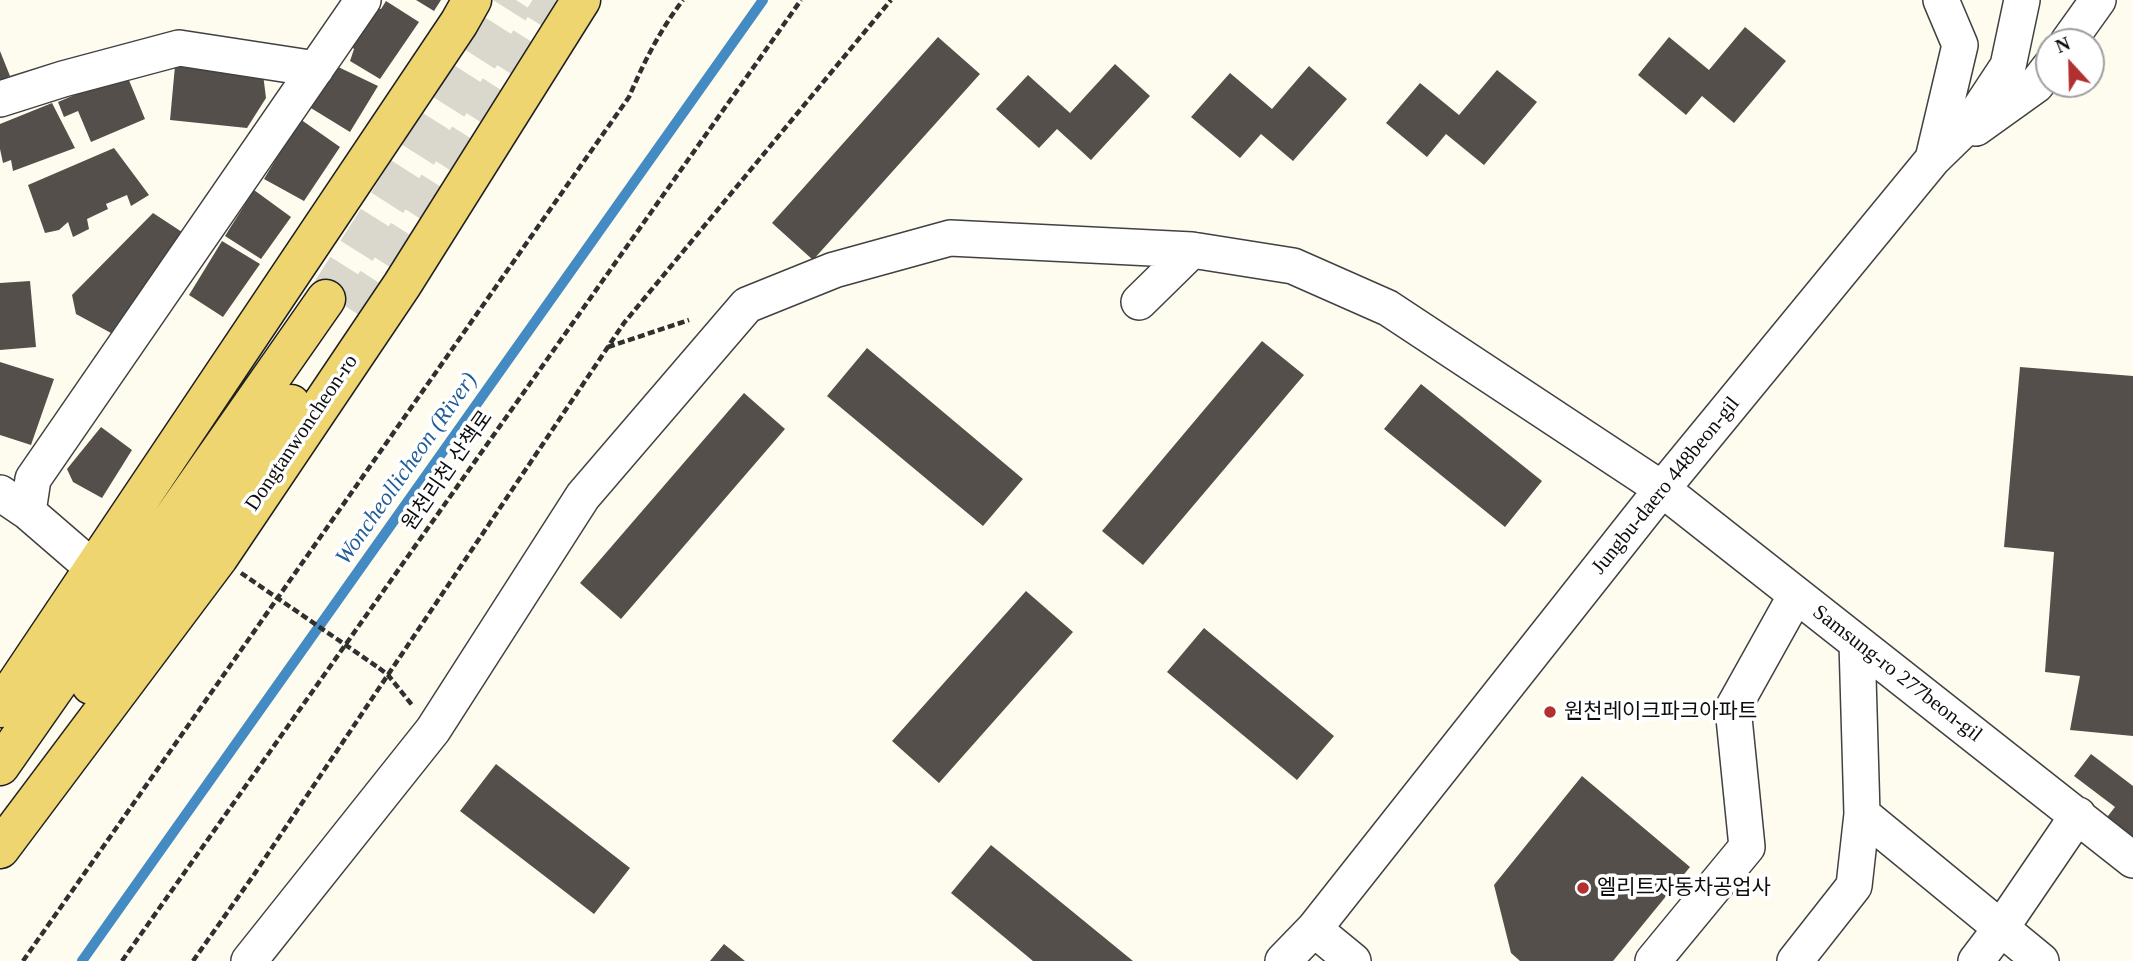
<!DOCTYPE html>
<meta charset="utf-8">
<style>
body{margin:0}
#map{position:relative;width:2133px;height:961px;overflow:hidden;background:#fefcef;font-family:"Times New Roman",serif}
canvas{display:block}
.north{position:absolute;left:2035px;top:28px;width:70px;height:70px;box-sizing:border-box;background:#fff;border:2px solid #9f9f9f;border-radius:50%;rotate:338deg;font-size:19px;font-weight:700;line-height:28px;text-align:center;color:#0e0e0e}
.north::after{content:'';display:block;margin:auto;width:24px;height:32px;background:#b33030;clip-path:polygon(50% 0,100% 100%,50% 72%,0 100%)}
</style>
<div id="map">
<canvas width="2133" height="961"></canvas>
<div class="north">N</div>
</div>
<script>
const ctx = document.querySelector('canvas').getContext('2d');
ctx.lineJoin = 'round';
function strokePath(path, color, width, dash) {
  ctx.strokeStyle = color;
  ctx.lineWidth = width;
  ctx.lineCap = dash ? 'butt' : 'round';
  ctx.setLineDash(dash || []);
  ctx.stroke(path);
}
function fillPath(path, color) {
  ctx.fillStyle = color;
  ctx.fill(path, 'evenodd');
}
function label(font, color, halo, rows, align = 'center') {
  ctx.font = font + ' "Times New Roman","Noto Sans KR",serif';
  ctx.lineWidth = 7;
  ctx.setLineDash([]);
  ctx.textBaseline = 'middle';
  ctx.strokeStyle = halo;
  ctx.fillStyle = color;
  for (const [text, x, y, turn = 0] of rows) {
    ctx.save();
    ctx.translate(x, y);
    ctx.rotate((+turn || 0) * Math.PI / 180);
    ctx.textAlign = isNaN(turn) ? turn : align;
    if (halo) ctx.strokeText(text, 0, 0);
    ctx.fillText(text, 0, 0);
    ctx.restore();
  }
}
strokePath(new Path2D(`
 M82,961L763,0`), '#448ac3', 10);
fillPath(new Path2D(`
 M416,0H441L434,11Z
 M386,1L419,22L380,79L350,61L354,49L345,39L368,7L381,9Z
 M1745,27L1786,61L1734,123L1702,96L1686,115L1638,75L1669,37L1709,70Z
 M938,37L980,74L813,260L772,223Z
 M0,51L10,76L0,80Z
 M332,64L378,86L350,132L306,105Z
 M1115,64L1150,96L1091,160L1057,129L1039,148L996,109L1028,75L1070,113Z
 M175,66L263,74L266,98L247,128L170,120Z
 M1309,66L1347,99L1293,161L1261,134L1240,158L1191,117L1230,73L1272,109Z
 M1497,70L1537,102L1484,165L1446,134L1427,157L1386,123L1420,83L1459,115Z
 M126,73L145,119L91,142L78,111L64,117L58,102Z
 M52,103L75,148L13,171L11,160L3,163L0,149V124Z
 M300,119L340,147L304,201L264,179Z
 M114,148L149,195L131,206L127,195L106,204L108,209L87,219L89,229L73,237L68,222L59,230L45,233L28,185Z
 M254,190L291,217L261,259L225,236Z
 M153,213L182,232L111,333L76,314L72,295Z
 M222,241L260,264L223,317L189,295Z
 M30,281L36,347L0,350V283Z
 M1262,341L1304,375L1143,565L1102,531Z
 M867,348L1023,479L983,526L827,396Z
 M0,362L54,379L31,445L0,435Z
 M2020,367L2133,376V736L2070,730L2080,676L2045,672L2054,552L2004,547Z
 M1421,384L1542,481L1505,527L1384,429Z
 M744,393L785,429L621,619L580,583Z
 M101,427L132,450L102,498L73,482L67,469Z
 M1026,591L1073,632L939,783L892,741Z
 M1204,628L1334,736L1297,780L1167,672Z
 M2091,754L2133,786V842L2104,821L2115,807L2074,776Z
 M496,764L630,868L594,914L460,811Z
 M1582,776L1690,867L1613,961H1520L1511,953L1494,885Z
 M991,845L1133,961H1033L951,893Z
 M724,944L745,961H710Z`), '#554f4b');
strokePath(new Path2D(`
 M326,299L516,0
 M356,313L555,0`), '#dad8cd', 38, [38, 19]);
const minor = new Path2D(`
 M2068,42L2098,0
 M0,99L63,79L179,48L316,69
 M1976,128L2036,85L2049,68
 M1933,159L1960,45L1941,0
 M1139,302L1192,250L1293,266L1388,308L1662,489L2133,860
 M0,493L28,512L94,569
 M28,512L33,479L363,0
 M1862,814L2041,961
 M1314,929L1353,961
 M249,961L433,730L583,496L747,305L834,270L950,238L1192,250
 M1283,961L1314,929L1662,489L1933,159L1971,122L2008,66L2022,0
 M1653,961L1747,847L1733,708L1796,595
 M1795,961L1854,886L1862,814L1857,643
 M1976,961L2001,928L2078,815`);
const major = new Path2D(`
 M91,685L291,404
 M0,708L459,23L472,0
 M0,766L326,299
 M0,849L219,557L402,285L581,0`);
strokePath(minor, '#414141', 38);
strokePath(major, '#1f1f1f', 41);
strokePath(new Path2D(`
 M608,347L689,320
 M379,668L388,675L412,705
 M23,961L629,97C644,62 660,30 683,0
 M122,961L801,0
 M193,961L253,876L624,323L891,0`), '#303030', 4.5, [7, 3.5]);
strokePath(minor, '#fff', 35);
strokePath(major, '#eed56f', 38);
strokePath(new Path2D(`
 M241,573L379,668`), '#303030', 4.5, [7, 3.5]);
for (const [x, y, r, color] of [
 [1550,712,7,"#b33030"],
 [1583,888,7,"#b33030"]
]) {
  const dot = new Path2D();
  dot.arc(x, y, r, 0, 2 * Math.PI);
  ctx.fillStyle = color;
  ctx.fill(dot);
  strokePath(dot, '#fff', 2.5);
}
label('21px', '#0e0e0e', '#fff', [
 ["Dongtanwoncheon-ro",302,433,-56],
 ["원천리천 산책로",448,471,-55],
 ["Jungbu-daero 448beon-gil",1666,486,-51],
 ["Samsung-ro 277beon-gil",1897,674,38]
]);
label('21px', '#0e0e0e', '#fff', [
 ["원천레이크파크아파트",1564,712],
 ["엘리트자동차공업사",1597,888]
], 'left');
label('italic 23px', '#205d96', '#fff', [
 ["Woncheollicheon (River)",407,469,-55]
]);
</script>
